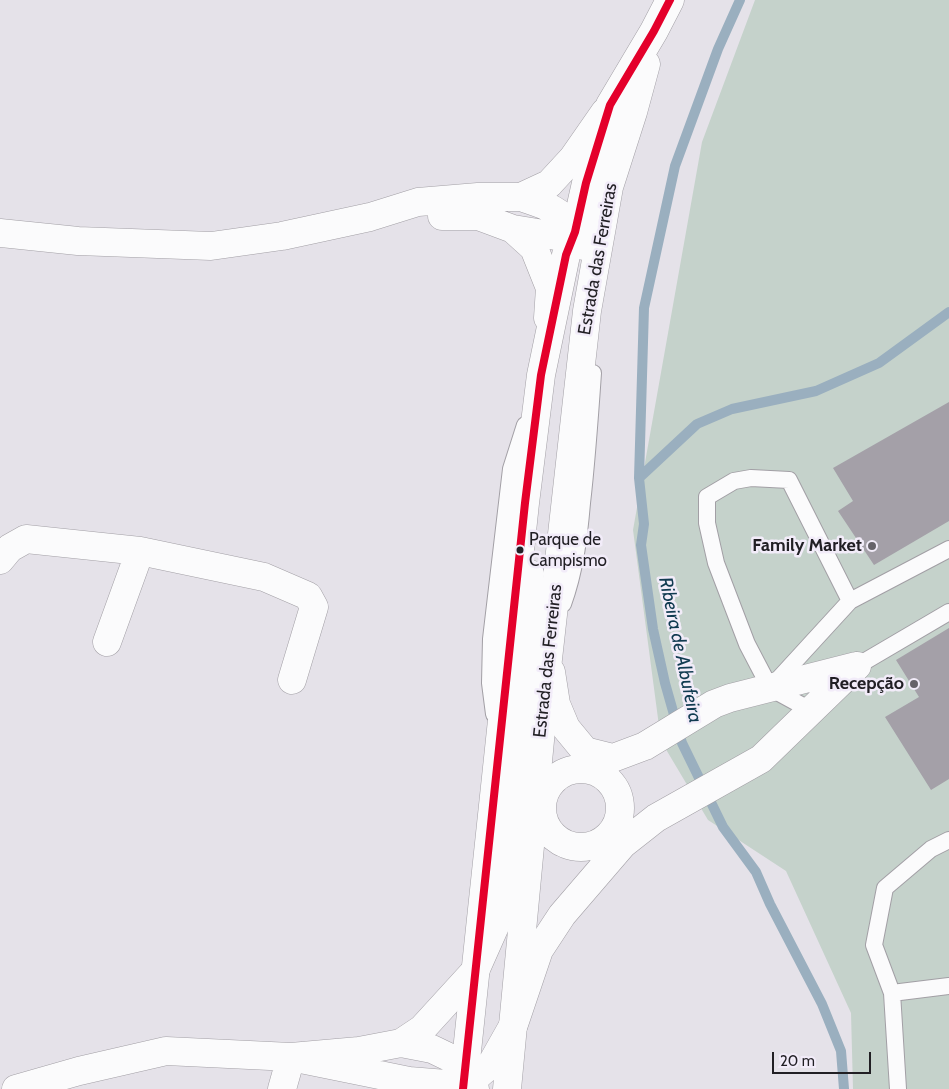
<!DOCTYPE html>
<meta charset="utf-8">
<style>
body{margin:0}
#map{position:relative;width:949px;height:1089px;overflow:hidden;background:#e5e2e9;font-family:Cabin,sans-serif}
canvas{display:block}
.scale{position:absolute;left:772px;top:1052px;width:99px;height:22px;box-sizing:border-box;border:2px solid #211f24;border-top:0;padding-left:6px;font-size:15px;line-height:18px;white-space:nowrap;color:#211f24;-webkit-text-stroke:4px #f2ecf9;paint-order:stroke}
</style>
<div id="map">
<canvas width="949" height="1089"></canvas>
<div class="scale">20 m</div>
</div>
<script>
const ctx = document.querySelector('canvas').getContext('2d');
ctx.lineJoin = 'round';
function fillPath(path, color) {
  ctx.fillStyle = color;
  ctx.fill(path, 'evenodd');
}
function strokePath(path, color, width, dash) {
  ctx.strokeStyle = color;
  ctx.lineWidth = width;
  ctx.lineCap = dash ? 'butt' : 'round';
  ctx.setLineDash(dash || []);
  ctx.stroke(path);
}
function label(font, color, halo, rows, align = 'center') {
  ctx.font = font + ' Cabin,sans-serif';
  ctx.lineWidth = 5;
  ctx.setLineDash([]);
  ctx.textBaseline = 'middle';
  ctx.strokeStyle = halo;
  ctx.fillStyle = color;
  for (const [text, x, y, turn = 0] of rows) {
    ctx.save();
    ctx.translate(x, y);
    ctx.rotate((+turn || 0) * Math.PI / 180);
    ctx.textAlign = isNaN(turn) ? turn : align;
    if (halo) ctx.strokeText(text, 0, 0);
    ctx.fillText(text, 0, 0);
    ctx.restore();
  }
}
fillPath(new Path2D(`
 M755,0H949V1089H853L851,1013L786,871L708,820L661,741L633,530L702,142Z`), '#c5d2cb');
strokePath(new Path2D(`
 M639,478L644,308L675,166L718,49L740,0
 M844,1089L841,1051L822,1004L770,904L756,872L723,827L682,743L665,683L653,629L641,545L644,524L639,478L697,424L732,409L816,391L879,363L949,312`), '#9aafbf', 10);
fillPath(new Path2D(`
 M949,402V521L874,565L838,511L853,501L833,468Z
 M949,628V779L931,790L885,717L919,697L896,660Z`), '#a4a0a8');
const lane = new Path2D(`
 M563,604C575,571 579,538 582,503C587,460 590,417 593,373
 M857,666L949,612
 M773,685L850,601L949,549
 M812,711L770,688L747,644L716,563L707,523V497L734,481L751,478L789,480L850,601
 M494,714L490,683L491,639L511,469L525,425
 M892,993L949,986
 M898,1089L892,993L874,945L885,888L931,849L949,840`);
const street = new Path2D(`
 M521,197C536,202 550,206 562,216C570,222 574,231 582,237L584,246
 M442,216H478L513,229L534,248L550,288L548,318
 M513,229L562,237L575,232L590,219
 M0,233L78,241L211,246L282,236L370,217L418,202L478,197H521L549,184L573,158L605,112
 M0,560L10,548L26,539L140,551L264,577L308,596L314,607L292,680
 M530,574L523,664L512,760L514,787L521,813L561,842
 M107,642L140,551
 M551,672L556,704L566,728L585,751L613,758L645,746L714,704L730,698L856,666
 M542 808a39 39 0 1 1 78 0a39 39 0 1 1-78 0Z
 M401,1043L422,1029L475,971L499,917L505,853L511,831L521,813L535,794L554,780
 M291,1057L409,1081L446,1084L465,1076L478,1075L492,1063L514,1024L539,950L562,915L623,844L656,818L761,759L857,666
 M16,1089L79,1071L166,1051L291,1057L359,1051L401,1043L432,1049L457,1061L475,1089
 M282,1089L291,1057`);
const primary = new Path2D(`
 M463,1089L525,503L541,375L566,255L575,232L586,183L610,105L654,31L670,0
 M507,1089L546,677L587,311L609,187L633,112L646,64`);
strokePath(lane, '#a29fa5', 18);
strokePath(street, '#a29fa5', 29);
strokePath(primary, '#a29fa5', 29);
strokePath(lane, '#fbfbfc', 16);
strokePath(street, '#fbfbfc', 28);
strokePath(primary, '#fbfbfc', 28);
strokePath(new Path2D(`
 M463,1089L525,503L541,375L566,255L575,232L586,183L610,105L654,31L670,0`), '#e4002b', 8);
for (const [x, y, r, color] of [
 [872,546,5,"#666369"],
 [520,550,4.5,"#211f24"],
 [914,684,5,"#666369"]
]) {
  const dot = new Path2D();
  dot.arc(x, y, r, 0, 2 * Math.PI);
  ctx.fillStyle = color;
  ctx.fill(dot);
  strokePath(dot, '#f2ecf9', 2);
}
label('17px', '#211f24', '#f2ecf9', [
 ["Parque de",529,540],
 ["Campismo",529,561]
], 'left');
label('18px', '#211f24', '#f2ecf9', [
 ["Estrada das Ferreiras",598,259,-80],
 ["Estrada das Ferreiras",548,661,-84]
]);
label('bold 18px', '#211f24', '#f2ecf9', [
 ["Family Market",862,546],
 ["Recepção",904,684]
], 'right');
label('italic 19px', '#113b51', '#f2ecf9', [
 ["Ribeira de Albufeira",680,650,78]
]);
</script>
